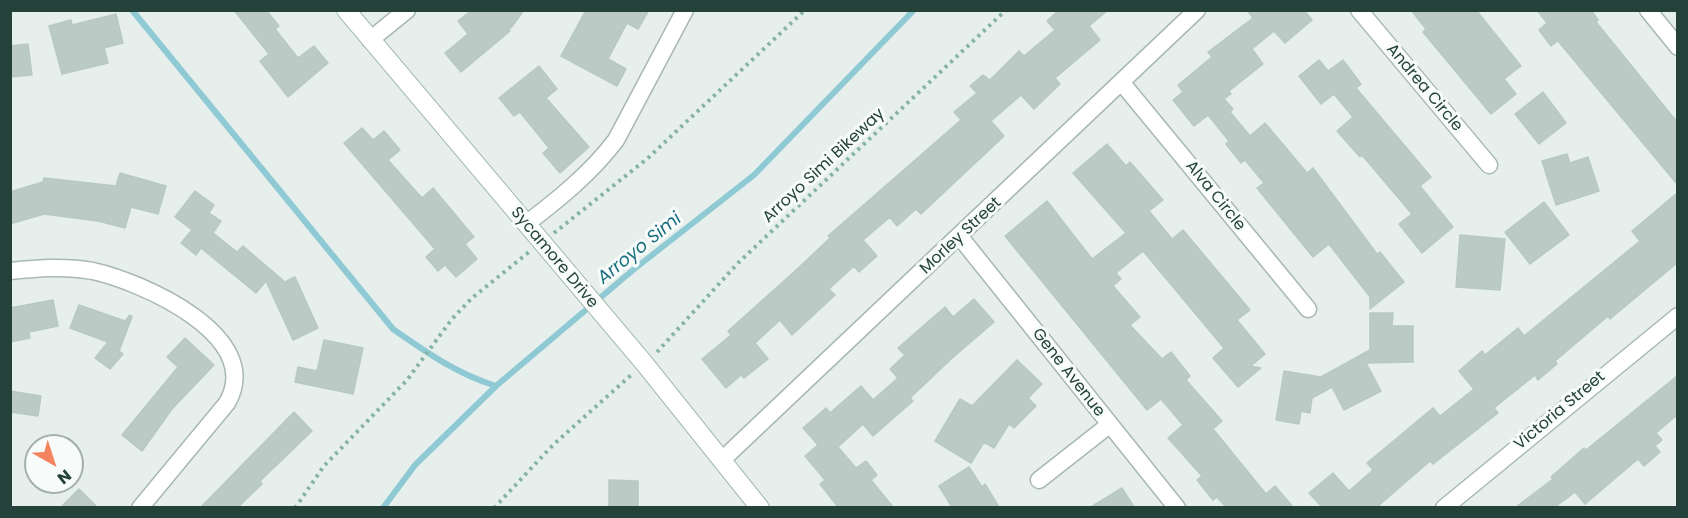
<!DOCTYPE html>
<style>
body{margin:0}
#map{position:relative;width:1688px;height:518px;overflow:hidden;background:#e6efeb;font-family:Poppins,sans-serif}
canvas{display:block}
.frame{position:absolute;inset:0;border:12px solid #24423a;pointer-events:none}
.north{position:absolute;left:24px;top:434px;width:60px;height:60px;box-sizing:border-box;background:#f7fbf9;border:2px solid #a3b1ad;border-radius:50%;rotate:141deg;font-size:16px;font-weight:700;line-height:24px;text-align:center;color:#24423a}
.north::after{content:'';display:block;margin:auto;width:21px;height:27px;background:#f4845f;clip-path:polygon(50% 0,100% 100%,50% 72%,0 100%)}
</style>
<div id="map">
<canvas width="1688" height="518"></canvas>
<div class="frame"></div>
<div class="north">N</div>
</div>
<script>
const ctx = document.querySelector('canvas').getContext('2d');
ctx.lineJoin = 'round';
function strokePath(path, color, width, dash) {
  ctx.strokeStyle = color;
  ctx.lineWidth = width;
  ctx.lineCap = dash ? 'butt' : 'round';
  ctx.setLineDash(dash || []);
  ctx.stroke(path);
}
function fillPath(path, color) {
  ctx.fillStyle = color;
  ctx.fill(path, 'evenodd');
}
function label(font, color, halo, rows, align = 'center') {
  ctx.font = font + ' Poppins,sans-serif';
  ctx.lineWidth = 6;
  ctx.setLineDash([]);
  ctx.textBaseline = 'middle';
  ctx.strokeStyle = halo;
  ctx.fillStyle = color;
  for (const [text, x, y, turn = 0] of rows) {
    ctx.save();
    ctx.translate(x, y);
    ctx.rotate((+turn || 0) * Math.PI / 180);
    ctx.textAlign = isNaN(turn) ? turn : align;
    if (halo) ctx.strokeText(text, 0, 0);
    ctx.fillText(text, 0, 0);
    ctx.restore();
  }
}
strokePath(new Path2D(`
 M132,10L393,329C426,352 457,374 496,386
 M383,508L415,465L496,386L633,270L754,175L914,10`), '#8ec9d4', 6);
const building = new Path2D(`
 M234,10H266L279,26L275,29L298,58L314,46L328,63L288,97L260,61L269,54Z
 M472,10H524L511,28L507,26L510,31L461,72L445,53L468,34L458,21Z
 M586,10H649L638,29L627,23L608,59L626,69L617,86L561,56Z
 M1059,10H1108L1089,26L1100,40L1055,78L1060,84L1034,109L1021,95L991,121L1004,136L921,214L916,209L897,226L890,217L863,240L877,256L859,272L854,266L829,289L835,295L792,335L780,320L755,343L768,359L744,378L741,375L726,388L702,359L731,335L728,331L794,272L830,238L828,236L961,120L954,112L977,93L970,86L983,75L990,80L1019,51L1024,56L1055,30L1047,21Z
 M1247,10H1304L1312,20L1285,43L1274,31L1252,49L1263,64L1229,91L1231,94L1224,99L1233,109L1230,112L1250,136L1265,123L1307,173L1313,168L1377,254L1380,252L1404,282L1370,309V297L1329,244L1313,257L1257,188L1264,183L1245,160L1241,163L1226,144L1229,141L1208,115L1194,126L1173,100L1183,92L1178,85L1212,57L1208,52L1253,18Z
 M1411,10H1476L1521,66L1504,79L1516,94L1491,114L1423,32L1426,29Z
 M1537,10H1591L1598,20L1596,22L1677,122V184L1558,41L1551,46L1539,30L1547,23Z
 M116,14L123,43L104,48L108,63L62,74L49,26L71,20L72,25Z
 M28,44L32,75L10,77V46Z
 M1319,60L1328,71L1343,60L1361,84L1356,88L1431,177L1420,186L1453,227L1422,253L1399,224L1412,214L1362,155L1360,157L1337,131L1353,117L1334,94L1321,104L1299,76Z
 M539,66L557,89L546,98L589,147L560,173L543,153L549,148L520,112L514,116L499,98Z
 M1543,92L1566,123L1539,144L1515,114Z
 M362,128L373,140L384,131L400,150L388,160L422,198L433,188L474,237L465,244L477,259L456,277L445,265L438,271L426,257L435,249L344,143Z
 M1107,144L1126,166L1130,162L1163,200L1149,211L1172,239L1183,230L1250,310L1237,320L1265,354L1251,366L1261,368L1238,387L1213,358L1224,348L1143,251L1116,273L1121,279L1113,286L1140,317L1130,325L1162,359L1171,352L1190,376L1186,380L1222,421L1213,429L1266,494L1275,486L1293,507H1226L1217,497L1213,500L1197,480L1202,476L1168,438L1183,425L1161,399L1147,410L1005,236L1047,201L1092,259L1126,233L1073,173Z
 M1567,154L1570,163L1588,157L1599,191L1556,205L1542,161Z
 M120,173L166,186L158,214L131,207L125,228L98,221L44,214L10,224V192L43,182L44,178L116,186Z
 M195,191L214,205L209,213L221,221L213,233L237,252L243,246L285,282L295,277L318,328L293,340L266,281L256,293L201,248L196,255L181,243L192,230L175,217Z
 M1677,193V263L1610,319L1608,316L1555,361L1557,364L1538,380L1535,375L1494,408L1498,413L1433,464L1430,461L1377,507H1322L1309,493L1333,473L1349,491L1373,470L1367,463L1433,408L1440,416L1474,389L1459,371L1482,351L1485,355L1518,328L1524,336L1640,241L1632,231Z
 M1544,202L1569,235L1530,264L1505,232Z
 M1460,235L1505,239L1500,290L1456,287Z
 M974,299L994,322L950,360L910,398L913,401L873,436L863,424L838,447L856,468L866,461L877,475L871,480L893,507H838L820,484L825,480L805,456L818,445L803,428L826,408L830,413L861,386L873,400L898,378L890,369L905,355L898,348L945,307L953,317Z
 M53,300L58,326L29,332L30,338L10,342V308Z
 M79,305L125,321L130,315L132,317L119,351L123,354L110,369L95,358L108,342L70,328Z
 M1370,313H1393L1392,326H1413V362L1366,363L1381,391L1344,410L1332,387L1312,398L1310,413L1301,411L1299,424L1276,420L1284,371L1321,377L1370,350Z
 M185,338L214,365L172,409L142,451L122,435L178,367L167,357Z
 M324,340L363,348L353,394L295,382L298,367L317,371Z
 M1017,360L1042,384L1028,398L1036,406L1014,428L1009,424L994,448L984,442L971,463L935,441L960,399L972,406Z
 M1677,376V415L1656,433L1662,440L1655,446L1660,452L1644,466L1638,459L1585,504L1575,492L1555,507H1516L1553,479L1551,477L1584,448L1586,450Z
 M10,391L41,396L38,416L10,412Z
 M294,412L312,431L260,481L262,484L238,507H201Z
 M969,467L982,487L985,484L999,507H952L939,486Z
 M609,480L638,481V507H609Z
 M1122,488L1134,507H1091Z
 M79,489L97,507H61Z`);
fillPath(building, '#bbcac4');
strokePath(building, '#b8c9c2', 1.5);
const street = new Path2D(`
 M1359,10L1489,165
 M1648,10L1678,47
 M370,40L407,10
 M1122,83L1308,309
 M526,224C559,199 591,173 616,140L685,10
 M960,237L1177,508
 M10,271C38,268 65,266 93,271C142,282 266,336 227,403L140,508
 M722,460L1197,10
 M1039,480L1109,425
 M1444,508L1678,316`);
const secondary = new Path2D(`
 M346,10L644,363L760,508`);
strokePath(street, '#a8b8b2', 19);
strokePath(secondary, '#a4bbb3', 20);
strokePath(new Path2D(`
 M554,233L648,158L805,10
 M657,352L738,263L1006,10
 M295,508L324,466L407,380L452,319L472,298L529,252
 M494,508L553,445L631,375`), '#86b3a5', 4, [3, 4.5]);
strokePath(street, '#fff', 16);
strokePath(secondary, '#fff', 18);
label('16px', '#24423a', '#f7fbf9', [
 ["Andrea Circle",1424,88,50],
 ["Arroyo Simi Bikeway",824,166,-43],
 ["Alva Circle",1215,196,51],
 ["Morley Street",961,236,-43],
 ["Sycamore Drive",554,258,50],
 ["Gene Avenue",1068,373,52],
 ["Victoria Street",1560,411,-40]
]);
label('italic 18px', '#1c6f80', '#f7fbf9', [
 ["Arroyo Simi",640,249,-39]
]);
</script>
